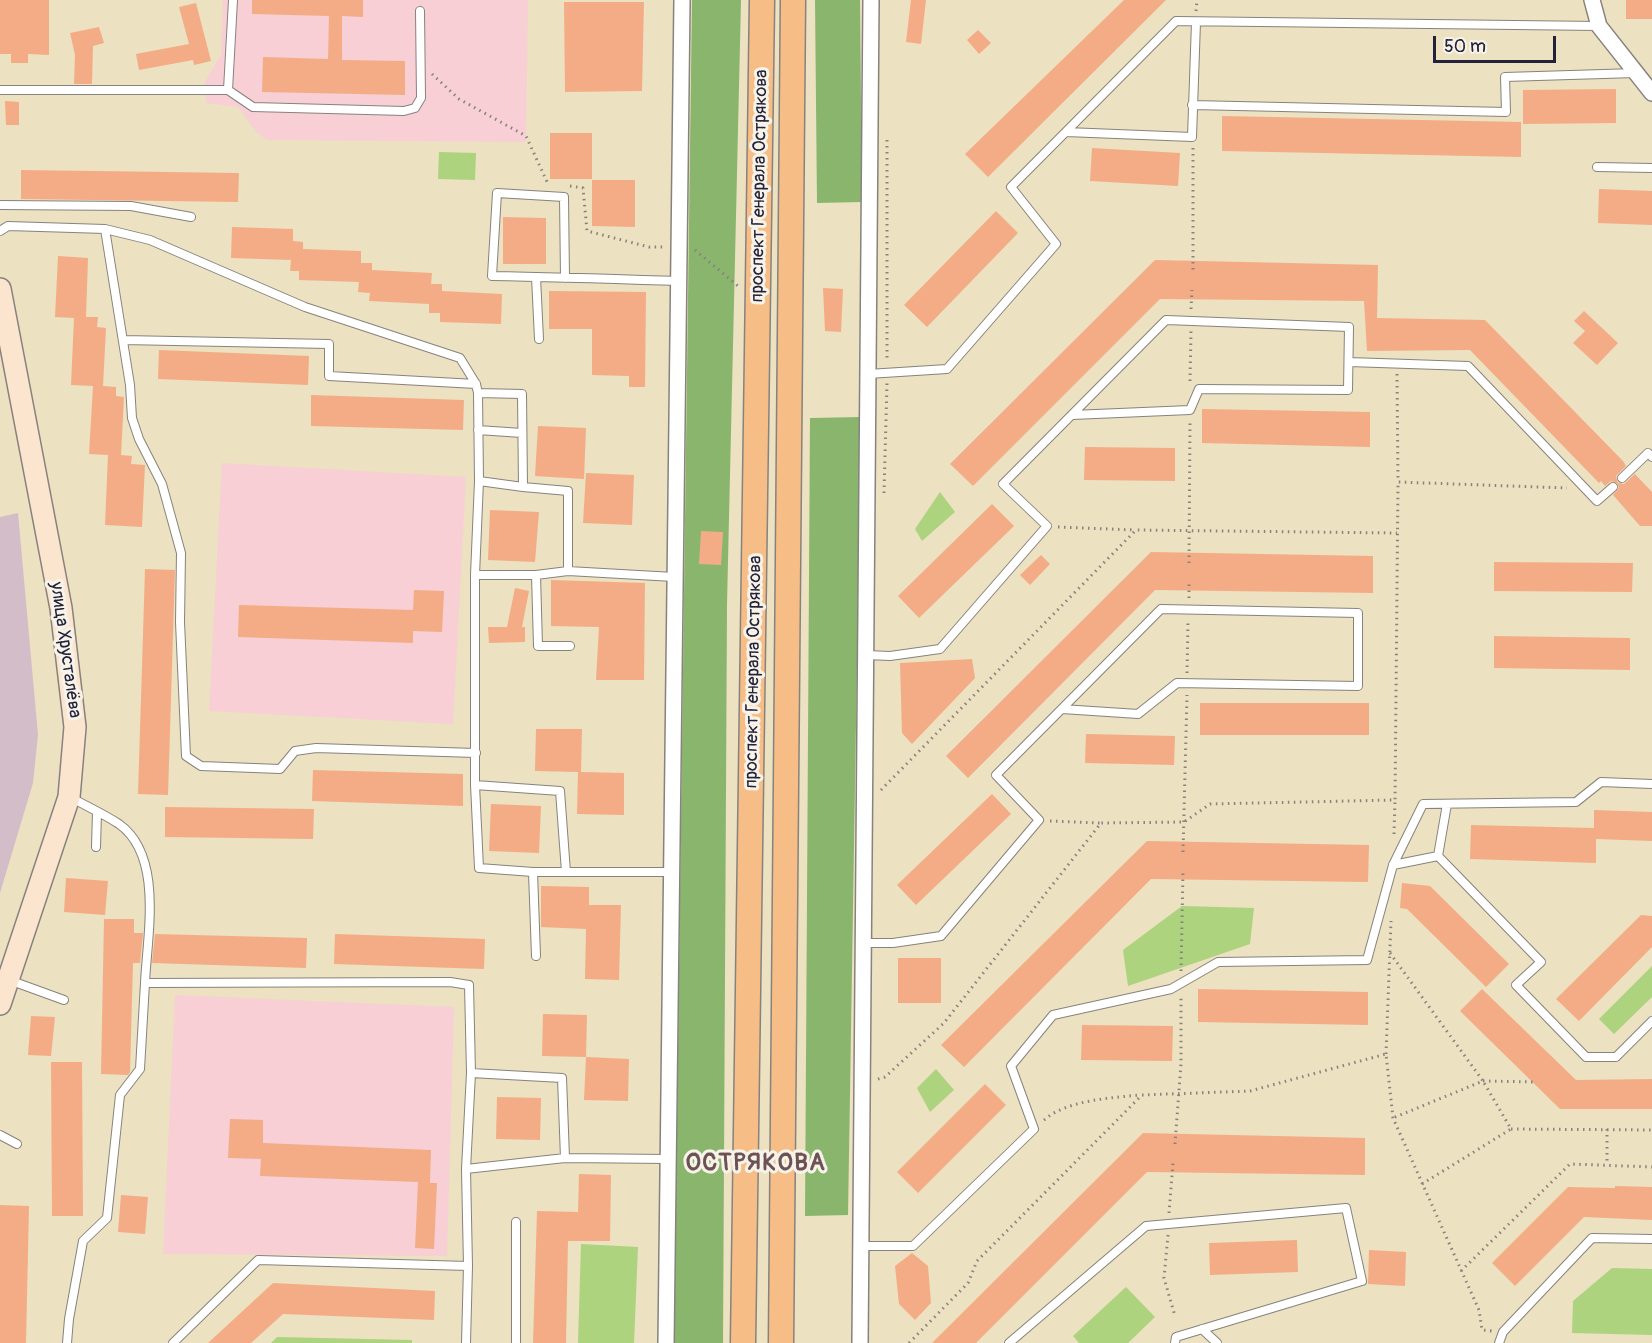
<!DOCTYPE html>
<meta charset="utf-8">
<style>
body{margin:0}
#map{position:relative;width:1652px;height:1343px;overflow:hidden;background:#ece1c0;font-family:Pangolin,sans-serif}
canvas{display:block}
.scale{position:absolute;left:1433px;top:36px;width:123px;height:27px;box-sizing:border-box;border:3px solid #22223b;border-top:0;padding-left:8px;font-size:18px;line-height:21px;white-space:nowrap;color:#22223b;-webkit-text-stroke:4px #f7f3e8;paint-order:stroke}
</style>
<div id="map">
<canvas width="1652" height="1343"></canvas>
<div class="scale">50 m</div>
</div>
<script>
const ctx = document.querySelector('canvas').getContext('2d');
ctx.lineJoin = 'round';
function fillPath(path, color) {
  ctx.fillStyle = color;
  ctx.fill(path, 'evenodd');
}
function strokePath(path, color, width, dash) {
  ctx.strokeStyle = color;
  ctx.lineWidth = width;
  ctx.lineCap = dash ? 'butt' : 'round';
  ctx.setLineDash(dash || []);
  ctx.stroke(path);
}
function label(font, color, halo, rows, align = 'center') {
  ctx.font = font + ' Pangolin,sans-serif';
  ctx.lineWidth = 6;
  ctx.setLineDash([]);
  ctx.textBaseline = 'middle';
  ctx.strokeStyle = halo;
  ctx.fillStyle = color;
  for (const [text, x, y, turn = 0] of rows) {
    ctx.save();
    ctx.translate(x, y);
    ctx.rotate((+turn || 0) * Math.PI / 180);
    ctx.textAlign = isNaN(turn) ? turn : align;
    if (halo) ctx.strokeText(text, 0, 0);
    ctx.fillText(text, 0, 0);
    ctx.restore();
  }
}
fillPath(new Path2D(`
 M223,0H528L526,142L267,140L256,132L238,107L206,103L205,82L221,55Z
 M222,463L466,477L453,724L209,711Z
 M175,995L454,1007L447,1256L163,1254Z`), '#f7cfd4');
fillPath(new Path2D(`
 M18,513L38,735L33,783L0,893V517Z`), '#d2bdc8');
fillPath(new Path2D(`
 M439,152L476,153L475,180L438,179Z
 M940,492L955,512L922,541L915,529Z
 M1182,906L1254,908L1250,944L1128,986L1123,950Z
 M1652,966V997L1614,1034L1599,1019Z
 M936,1069L954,1090L930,1112L917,1088Z
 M581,1244L638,1247L634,1343H578Z
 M1612,1268L1652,1269V1335L1572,1333L1573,1301Z
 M1126,1287L1155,1317L1128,1343H1079L1073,1336Z
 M277,1337L412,1340V1343H271Z`), '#add37e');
fillPath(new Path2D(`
 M692,0H741L727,604L723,1343H674Z
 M815,0H860L862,202L817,203Z
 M861,417L848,1215L805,1216L810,418Z`), '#8ab56d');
fillPath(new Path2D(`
 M0,0H49V55L28,54V63H11V54H0Z
 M252,0H363V17L342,16V60L405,61V95L262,92L263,57L328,59L329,16L252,14Z
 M911,0H926L921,44L906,42Z
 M1124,0H1166L988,177L965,154Z
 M1626,0H1652V19H1626Z
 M564,2H644L642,91L565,92Z
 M196,3L211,61L194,65L193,60L139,70L136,54L189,44L179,7Z
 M99,27L104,43L93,46L92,84H74L75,55L70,33Z
 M978,30L991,43L979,54L967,40Z
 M1616,89V123L1523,124V90Z
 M5,101L19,102V125H6Z
 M1222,116L1521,122V157L1222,151Z
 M550,133H592V179H550Z
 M1092,148L1180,153L1178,186L1090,181Z
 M21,170L239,173L238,202L21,199Z
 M592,180H635V227L592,226Z
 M1599,189L1652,191V225L1598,223Z
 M996,211L1018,233L927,327L904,305Z
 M503,217L546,218V264H503Z
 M232,227L293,229V241L303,242V249L361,251V263H372V270L432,273L431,284H442V291L502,294L501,324L440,322V313H429V304L369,301L370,293L358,292L359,282L299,280V271H290L291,260L231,258Z
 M58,256L88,258L86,317H98L97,327L106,328L103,386L116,387V396L124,397L121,455L132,456L131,464L145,465L142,527L105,525L108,455L89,454L93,386L71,385L74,318L55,317Z
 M1155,260L1378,265L1377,318L1485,320L1623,461L1626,466L1616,476L1618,483L1624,484L1635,474L1652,492V526H1640L1613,495L1619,488L1617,483L1611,481L1605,486L1601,481L1599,483L1470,350L1367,351L1364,301L1160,299L973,486L950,464Z
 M823,288L843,289L841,332L825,331Z
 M549,291L646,292L645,387H629V376L592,375V329H549Z
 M1584,311L1618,343L1597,365L1573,343L1585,331L1574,321Z
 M159,350L309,356L308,385L158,379Z
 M311,395L464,400L463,430L311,426Z
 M1202,409L1370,412V447L1202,443Z
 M538,426L586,428L584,479L535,476Z
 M1085,447L1175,448V481L1084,480Z
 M586,473L634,475L632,525L583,523Z
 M992,504L1014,526L919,618L898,596Z
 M490,510L539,512L535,562L488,560Z
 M701,531L723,532L721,565L699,564Z
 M1151,552L1373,556V593L1155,590L968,778L946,756Z
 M1041,555L1050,564L1030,585L1020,575Z
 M1494,562L1633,563L1632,592L1494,591Z
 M145,569L175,570L168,795L138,794Z
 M551,580L645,583L644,680H596L599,627L551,626Z
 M515,588L529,591L522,627H525V642L489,643L488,627H507Z
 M414,590L444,591L442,632L413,631V643L238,637L239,605L413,610Z
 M1494,636L1630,638V670L1494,668Z
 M972,659L975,678L912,744L902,733L900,663Z
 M1200,703H1369V735H1200Z
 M536,729H582L581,772L624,773V815L577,814L578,772L535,771Z
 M1086,734L1175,736L1174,765L1085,763Z
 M313,770L463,774V806L312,801Z
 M992,794L1011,814L916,905L897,885Z
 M491,804L541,806L539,853L489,851Z
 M165,807L314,809L313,839L165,837Z
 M1594,810L1652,812V841L1596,839V863L1470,859L1471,825L1594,828Z
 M1147,841L1369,845L1368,882L1151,879L964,1067L941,1045Z
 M66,878L108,881L105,915L64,912Z
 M1402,883L1430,886L1509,964L1486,987L1407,909L1400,908Z
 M541,886L589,887V905H621L619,980L585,979L586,929L541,927Z
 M1641,915L1652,916V947L1579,1021L1556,999Z
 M104,919H134V933H143L140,963H133L130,1072L128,1075L101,1074Z
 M155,934L307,938L306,968L152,963Z
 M335,934L485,939L484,969L334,964Z
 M898,958H941V1003H898Z
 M1198,989L1368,992V1025L1198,1022Z
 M1482,989L1576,1080L1652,1079V1109H1560L1460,1011Z
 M543,1014L587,1015L586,1057L542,1056Z
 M31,1016L55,1017L51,1056L28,1055Z
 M1082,1025L1173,1026L1172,1061L1081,1060Z
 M586,1057L629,1059L628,1101L584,1100Z
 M51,1062H82L83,1216H52Z
 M985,1084L1006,1105L918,1193L897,1172Z
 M497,1097L541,1098L540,1140L496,1139Z
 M230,1119L263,1120V1143L431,1150L430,1183H437L434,1249L415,1248L418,1182L260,1176L261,1159L228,1158Z
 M1143,1133L1365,1138V1175L1147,1172L976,1343H932Z
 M579,1174L611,1175L610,1241H568L566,1343H533L537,1211L578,1212Z
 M1615,1186L1652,1187V1220L1584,1217L1515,1286L1492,1263L1568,1187L1615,1188Z
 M121,1195L148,1197L145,1234L118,1232Z
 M0,1205L29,1206L26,1343H0Z
 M1297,1240L1298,1272L1210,1275L1209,1243Z
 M1369,1250L1406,1252L1405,1286L1368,1284Z
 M912,1253L928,1266L931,1303L915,1320L899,1304L895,1266Z
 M273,1283L435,1291L434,1320L283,1314L251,1343H208Z`), '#f4ac86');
const service = new Path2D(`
 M0,90H228L253,107L404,111L415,108L421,98L420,11
 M228,90L233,0
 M1192,105L1506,112L1505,77L1636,73
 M1066,132L1192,137L1196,22
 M1597,167L1652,168
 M0,205L131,206L191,217
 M105,229L130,385L132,418L139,439L162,484L181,553L180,622L186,756L201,766L280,769L295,751L316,748L476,753
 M0,231L8,226L105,229L150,240L305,307L460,358L476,384L478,393L479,481L475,575H536L568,571L674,577
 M536,277L539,339
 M565,278L564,197L497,193L492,276C554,277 615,279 677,281
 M123,340L329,344V376L476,384
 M1349,362L1468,366L1597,501L1613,487
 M868,374L947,369L1056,244L1011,187L1176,21L1599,26
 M478,393L522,394L523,487L479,481
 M478,430L522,433
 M1622,478L1648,453L1652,457
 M523,487L568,491V571
 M475,575V785L560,791L566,872H672
 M536,575L538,646H570
 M866,655L890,656L940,649L1047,526L1003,484L1166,320L1349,327L1348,390L1199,389L1190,410L1072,415
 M475,785L479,868L533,872
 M70,797C86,806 104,814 119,824C164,856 147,936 145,983L450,982L469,985L471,1073L466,1169L565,1158L668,1159
 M1447,804L1438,856L1541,962L1516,985L1586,1057H1616L1652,1021
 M96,847L97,812
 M1393,865L1438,856
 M863,943H893L941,936L1039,820L996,775L1161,609L1358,613V686L1177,683L1138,714L1062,709
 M536,956L533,872H566
 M9,980L64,1000
 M471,1073L562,1078L565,1158
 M0,1135L17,1144
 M516,1222V1343
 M861,1246H913L1034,1129L1011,1066L1053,1015L1171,989L1218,962L1367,960L1393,865L1423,804L1576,802L1601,782L1652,784
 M1202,1329L1217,1343
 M67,1343L69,1319L83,1241L107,1218L120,1095L140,1069L145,983
 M173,1343L258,1260L468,1266
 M466,1343L468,1266L466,1169
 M1009,1343L1146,1226L1346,1208L1362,1281L1176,1337L1175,1343
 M1499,1343L1503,1332L1592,1238L1652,1239`);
const minor = new Path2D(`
 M1592,0L1599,26L1652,93
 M666,1343L682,0
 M860,1343L871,0`);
const secondary = new Path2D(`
 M0,289L61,608L75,727L69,797L0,1004`);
const primary = new Path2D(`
 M743,1343L762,0
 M781,1343L793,0`);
strokePath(service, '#87827e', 10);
strokePath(minor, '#87827e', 18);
strokePath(secondary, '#87827e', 24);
strokePath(primary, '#87827e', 27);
strokePath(new Path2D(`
 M1196,11L1197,0
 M432,74L459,99L526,136L548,184
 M887,140V361
 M1193,148V271
 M570,186L583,188L587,231L649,247H666
 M695,250L738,286
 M1191,309L1192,290
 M1397,374L1398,482
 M1190,381L1191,331
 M884,493L887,383
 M1058,527L1135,530
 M1189,563L1190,421
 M1189,598V582
 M1187,673L1188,620
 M881,790L1136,530L1397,533
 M1050,821L1101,823
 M1394,834L1395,800
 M1183,852L1187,695
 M1390,953L1483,1081L1393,1118
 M1181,971L1183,871
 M1386,1054L1391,921
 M878,1079L885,1077L944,1023L1101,823L1184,822L1210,804L1395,800L1398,482L1567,488
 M1483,1081L1535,1082
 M1044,1120C1067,1100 1110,1098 1140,1095
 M1511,1129L1652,1130
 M1607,1129V1165
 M1175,1144L1181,1064V996
 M1422,1184L1511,1129L1483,1081
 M1169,1213L1173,1163
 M1168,1235L1164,1278L1175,1316
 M1461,1271L1570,1164L1652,1167
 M909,1343L968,1283L977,1261L1142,1095L1250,1091L1386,1054L1393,1118L1479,1310L1482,1330L1492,1331`), '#87827e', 3, [1.5, 4.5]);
strokePath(service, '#fff', 8);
strokePath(minor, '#fff', 15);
strokePath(secondary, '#fbe5cf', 21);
strokePath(primary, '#f6be86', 24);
label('18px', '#22223b', '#f7f3e8', [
 ["проспект Генерала Острякова",760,186,-89],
 ["улица Хрусталёва",65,650,82],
 ["проспект Генерала Острякова",754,672,-89]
]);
ctx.letterSpacing = '1.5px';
label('bold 24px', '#6c5255', '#f7f3e8', [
 ["ОСТРЯКОВА",756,1164]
]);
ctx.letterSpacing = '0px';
</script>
